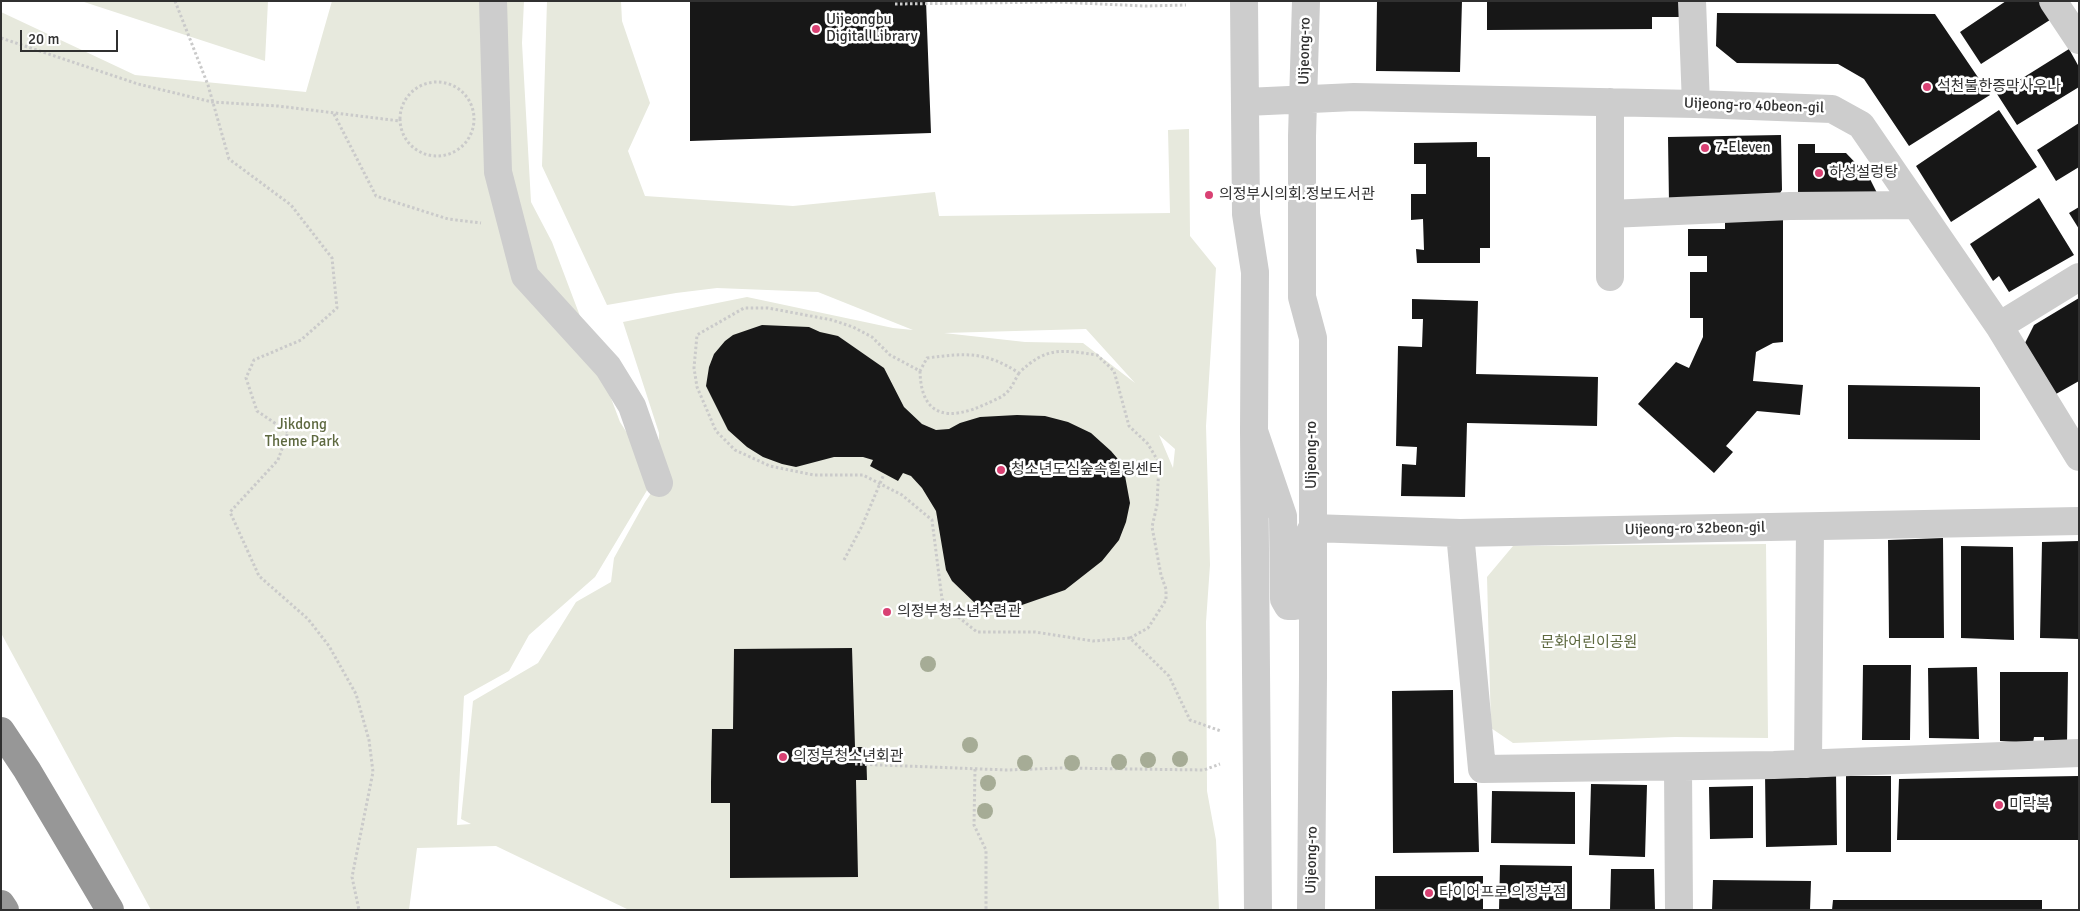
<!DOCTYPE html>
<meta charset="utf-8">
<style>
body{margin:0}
#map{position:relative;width:2080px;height:911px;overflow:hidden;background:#fff;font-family:Signika,sans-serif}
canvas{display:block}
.frame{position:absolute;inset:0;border:2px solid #303030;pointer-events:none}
.scale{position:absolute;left:20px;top:30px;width:98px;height:22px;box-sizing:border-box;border:2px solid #303030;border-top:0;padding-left:6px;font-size:15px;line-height:18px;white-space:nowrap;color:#303030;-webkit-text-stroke:4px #fff;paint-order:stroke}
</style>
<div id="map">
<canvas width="2080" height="911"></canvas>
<div class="frame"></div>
<div class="scale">20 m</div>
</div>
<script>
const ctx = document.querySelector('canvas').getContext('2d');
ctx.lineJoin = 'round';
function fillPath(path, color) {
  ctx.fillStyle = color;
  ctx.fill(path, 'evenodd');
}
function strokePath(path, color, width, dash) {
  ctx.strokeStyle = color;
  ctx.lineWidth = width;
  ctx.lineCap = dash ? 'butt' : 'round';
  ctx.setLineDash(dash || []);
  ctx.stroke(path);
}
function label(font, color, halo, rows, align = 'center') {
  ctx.font = font + ' Signika,"Noto Sans KR",sans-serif';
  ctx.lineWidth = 5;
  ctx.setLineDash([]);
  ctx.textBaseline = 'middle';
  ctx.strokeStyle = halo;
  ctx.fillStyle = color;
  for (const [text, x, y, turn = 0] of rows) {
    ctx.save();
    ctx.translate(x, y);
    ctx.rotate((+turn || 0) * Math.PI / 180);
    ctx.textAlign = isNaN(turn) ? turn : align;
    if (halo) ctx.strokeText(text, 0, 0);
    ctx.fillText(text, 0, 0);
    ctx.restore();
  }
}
fillPath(new Path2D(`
 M81,1H268L265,61Z
 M332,1H524L522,43L531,202L552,242L620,422L655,477L595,577L529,635L509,671L464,696L457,825L471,824L461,819L473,701L538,663L576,602L611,582L614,558L645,502L658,483L659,433L623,322L747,297L893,328L913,330L818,292L717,288L676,293L607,305L542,166L547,1H621L622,21L650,103L628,151L645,196L793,206L935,192L939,216L1170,213L1168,130L1189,129L1190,236L1216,268L1206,426L1210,565L1206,622L1207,791L1216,840L1219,910H629L496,846L417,848L409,910H151L1,633V12L135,75L306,92ZM1086,329L1135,383L1083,343L1025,342L944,333ZM1159,435L1175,449L1173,468Z
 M1766,544L1768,738L1675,737L1513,743L1491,728L1487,577L1513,546Z`), '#e7e9dd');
fillPath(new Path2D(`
 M690,1H926L931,133L690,141Z
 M1377,1H1462L1460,72L1376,71Z
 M1487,1H1681V17H1652V29L1487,30Z
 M2006,1H2042L2053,18L1981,64L1960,32Z
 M1717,13L1935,14L1990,95L1909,146L1864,79L1838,64L1737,63L1716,46Z
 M2069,49L2079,67V87L2017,125L1997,94Z
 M1999,110L2037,167L1951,222L1916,166Z
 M2079,123V167L2056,181L2037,150Z
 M1781,135L1782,190L1775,201L1669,203L1668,137Z
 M1477,142V157H1490V248H1480V263H1417L1416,249L1424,250L1423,219L1411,220V194H1426V164H1414V143Z
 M1798,144H1815V153H1846L1869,177L1878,195L1798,196Z
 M2039,198L2074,255L2009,292L1999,276L1993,281L1970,244Z
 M2079,207V229L2069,213Z
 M1725,213H1783V342L1773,343L1756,352L1753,381L1803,385L1800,415L1757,411L1726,446L1733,452L1714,473L1638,404L1676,362L1689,368L1703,337V318H1690V272H1707V256H1688V229H1725Z
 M2079,298V381L2056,394L2025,343L2034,325Z
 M1412,299L1478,301L1476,374L1598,377L1597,426L1467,423L1465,497L1401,496L1402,464L1416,465L1417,447L1396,446L1398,346L1422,347L1423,319H1412Z
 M762,325L809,327L820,332L838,336L884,368L904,407L922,424L936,430L949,429L960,423L980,417L1017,415L1045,416L1068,422L1091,433L1111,451L1123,465L1130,503L1126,522L1119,540L1102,561L1065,590L999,613L978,606L952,581L946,570L936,511L922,488L911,476L903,473L898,481L870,466L873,460L863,457H834L796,467L782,464L763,457L747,447L728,430L706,386L709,367L714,354L725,341L733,335Z
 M1848,385L1980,387V440L1848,439Z
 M1943,538L1944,638H1889L1888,540Z
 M2079,541V639L2040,638L2042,542Z
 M1961,546L2013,547L2014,640L1961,638Z
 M852,648L855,747H866L867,780H856L858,877L730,878V803H711V782L712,729H733L734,649Z
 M1863,665H1911L1910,740H1862Z
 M1977,667L1979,739L1929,738L1928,668Z
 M2000,672H2068L2067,744L2044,743V737H2034L2033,743L2000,741Z
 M1453,690L1454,783H1477L1479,852L1393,853L1392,691Z
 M1836,772L1837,845L1766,847L1765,773Z
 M1846,776H1891V852H1846Z
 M2079,776V840H1897L1899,779Z
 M1591,784L1647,785L1645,857L1589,855Z
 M1753,786V838L1710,839L1709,787Z
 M1492,791L1575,792V844L1491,843Z
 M1500,865L1572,866V910H1499Z
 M1611,869H1654L1655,910H1610Z
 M1375,876H1483V910H1375Z
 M1713,880L1811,881L1810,910H1712Z
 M1833,900H2042V910H1832Z`), '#171717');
strokePath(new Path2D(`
 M175,1L208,85L229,159L291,205L332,258L337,308L301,340L254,360L246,378L257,411L288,432L278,460L230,512L259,576L308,619L329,646L356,694L369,740L373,772L352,877L359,910
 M895,4L1057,2L1145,6L1186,5
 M1,38L138,84L212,102L278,106L400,121
 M400 119a37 37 0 1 1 74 0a37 37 0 1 1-74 0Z
 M334,114L376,196L448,219L481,223
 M920,371C921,418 949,421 986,404C994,400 1004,397 1009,390C1013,385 1016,378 1019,373
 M844,560L862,526L884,474
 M1130,638L1148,628L1166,600V589L1161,575L1152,527L1157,505L1159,463L1148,444L1129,426L1114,371L1097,355C1063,350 1046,346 1019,373C985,351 966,353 927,358L920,371L890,355L872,337L853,327L832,320L768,308H744L697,335L694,368L697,387L716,431L735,450L770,466L814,475H863L902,495L932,520L942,599L952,612L977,632H1035L1093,641L1130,638L1169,676L1190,720L1221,731
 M855,764L1007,770L1061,768L1204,770L1220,764
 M975,769L974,825L986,850V910`), '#cacaca', 3, [2.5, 2.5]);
strokePath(new Path2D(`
 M493,1L498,172L525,276L608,367L632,406L659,483
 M1244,1L1246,214L1255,272L1254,431L1258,910
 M1306,1L1302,136V297L1313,338V676L1311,910
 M1692,1L1696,104
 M2053,1L2079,40
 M1246,102L1354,97L1696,104L1832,109L1861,125L1999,326L2079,457
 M1610,102V214L1790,206L1916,205
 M1610,277V214
 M1999,326L2079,277
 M1254,431L1283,516L1284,599L1288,606H1295L1298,598V557L1312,528L1460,533L2079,521
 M1460,533L1482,769L1774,765L2079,753
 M1808,764L1810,527
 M1678,767L1679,910`), '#cdcdcd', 28);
strokePath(new Path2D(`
 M1,731L27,770L110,910
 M1,904L5,910`), '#979797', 28);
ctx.fillStyle = '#a6ac96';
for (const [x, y] of [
 [928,664],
 [970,745],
 [1180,759],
 [1148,760],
 [1119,762],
 [1025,763],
 [1072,763],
 [988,783],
 [985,811]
]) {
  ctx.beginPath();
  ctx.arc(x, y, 8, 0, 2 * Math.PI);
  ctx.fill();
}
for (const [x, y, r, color] of [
 [816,29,5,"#d94173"],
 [1927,87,5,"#d94173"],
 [1705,148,5,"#d94173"],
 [1819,173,5,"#d94173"],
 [1209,195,5,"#d94173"],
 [1001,470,5,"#d94173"],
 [887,612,5,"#d94173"],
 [783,757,5,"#d94173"],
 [1999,805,5,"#d94173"],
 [1429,893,5,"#d94173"]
]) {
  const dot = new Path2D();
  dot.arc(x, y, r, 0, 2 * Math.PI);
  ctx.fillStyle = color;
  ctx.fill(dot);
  strokePath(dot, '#fff', 2);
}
label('15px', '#303030', '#fff', [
 ["Uijeongbu",826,20],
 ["Digital Library",826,37],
 ["석천불한증막사우나",1937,87],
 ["7-Eleven",1715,148],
 ["하성설렁탕",1829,173],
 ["의정부시의회.정보도서관",1219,195],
 ["청소년도심숲속힐링센터",1011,470],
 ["의정부청소년수련관",897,612],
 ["의정부청소년회관",793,757],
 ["미락복",2009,805],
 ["타이어프로 의정부점",1439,893]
], 'left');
label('15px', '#303030', '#fff', [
 ["Uijeong-ro",1305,51,-89],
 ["Uijeong-ro 40beon-gil",1754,106,2],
 ["Uijeong-ro",1312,455,-90],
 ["Uijeong-ro 32beon-gil",1695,529,-1],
 ["Uijeong-ro",1312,860,-89]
]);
label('15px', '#5e6940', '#fff', [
 ["Jikdong",302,425],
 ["Theme Park",302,442],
 ["문화어린이공원",1589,643]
]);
</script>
